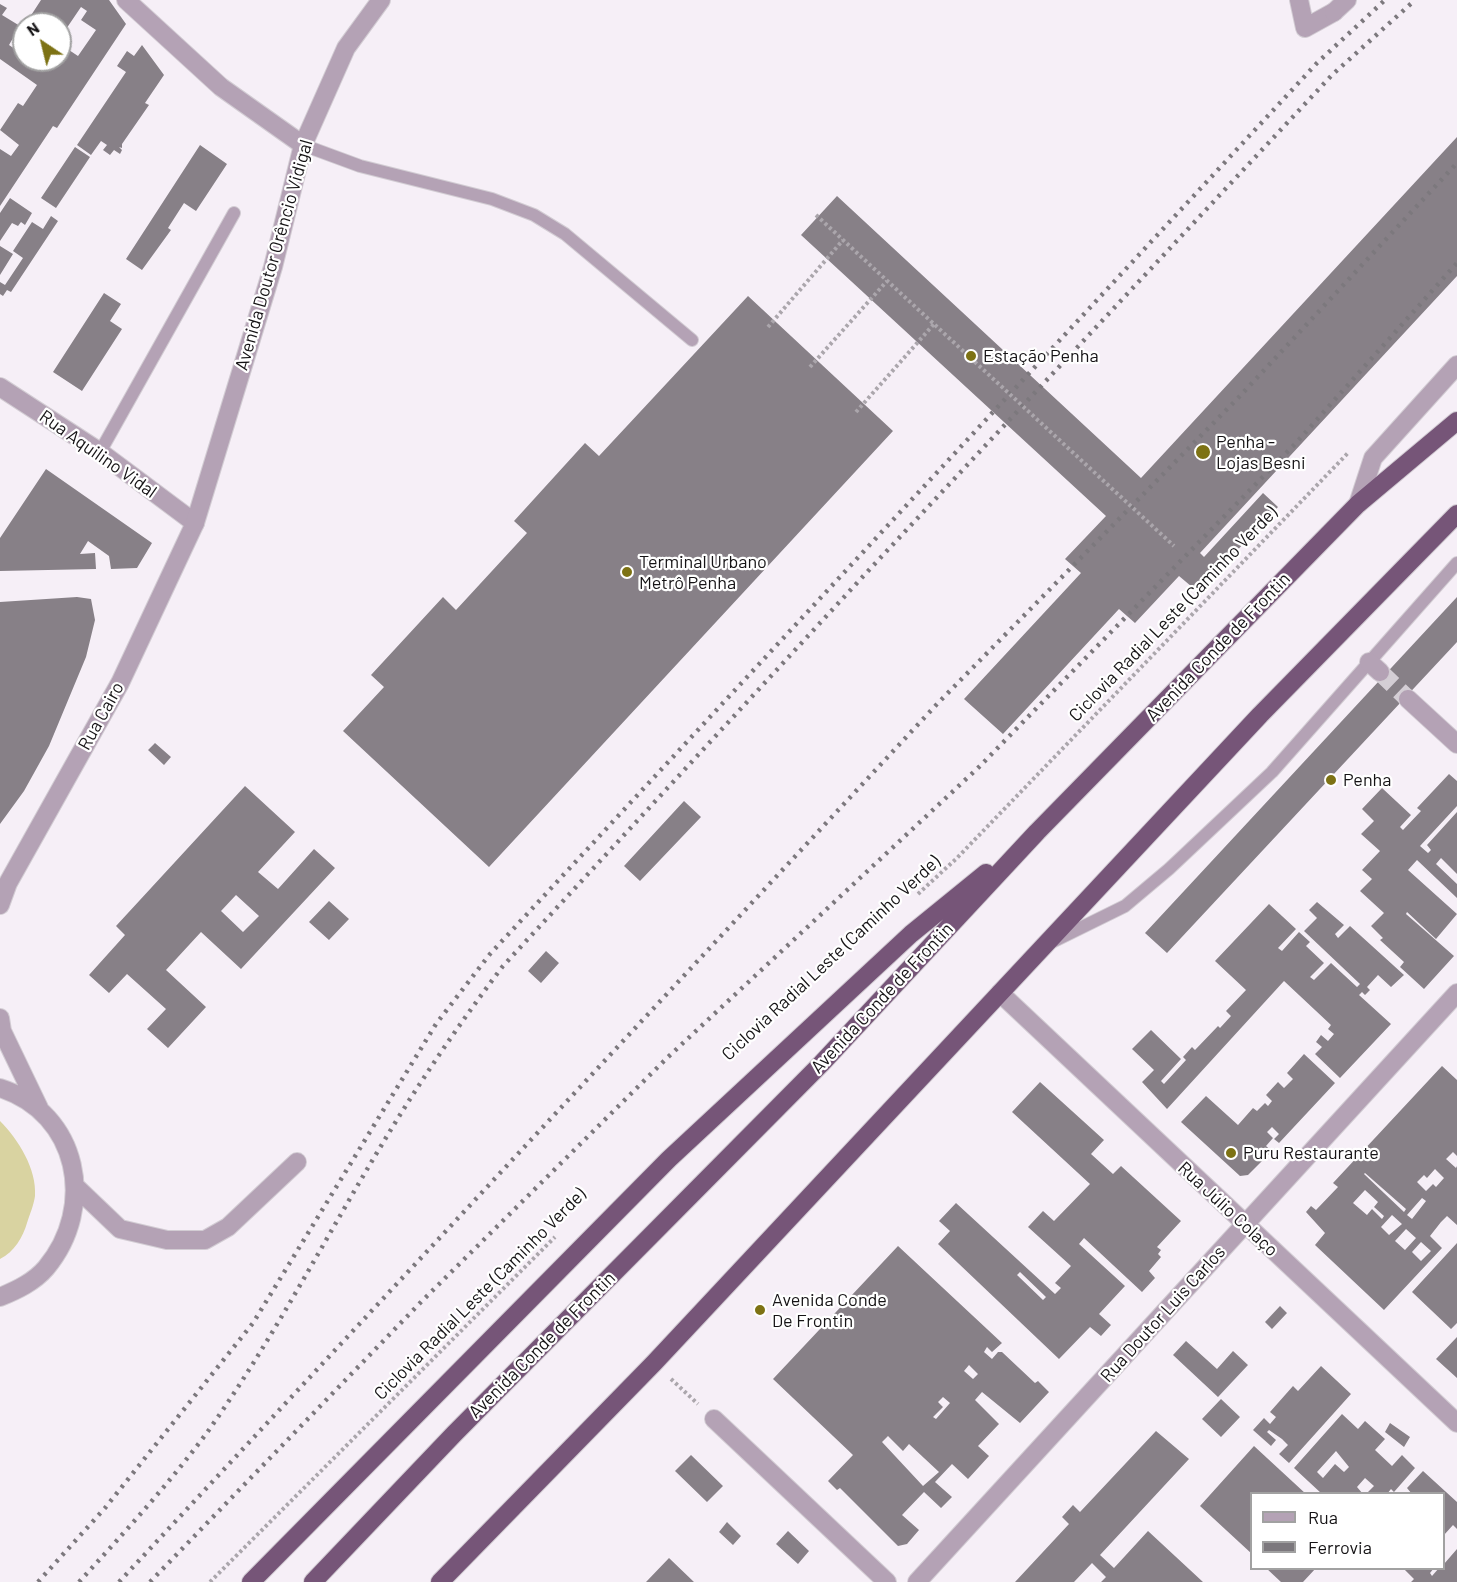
<!DOCTYPE html>
<meta charset="utf-8">
<style>
body{margin:0}
#map{position:relative;width:1457px;height:1582px;overflow:hidden;background:#f6eff7;font-family:Barlow,sans-serif}
canvas{display:block}
.legend{position:absolute;left:1250px;top:1492px;width:195px;height:78px;box-sizing:border-box;background:#fff;border:2px solid #a1a1a1;margin:0;padding:8px 10px;list-style:none;font-size:18px;color:#151315}
.legend li{display:flex;align-items:center;gap:12px;height:30px}
.legend b{width:30px;border:2px solid #a1a1a1}
.north{position:absolute;left:12px;top:12px;width:60px;height:60px;box-sizing:border-box;background:#fff;border:2px solid #a1a1a1;border-radius:50%;rotate:325deg;font-size:16px;font-weight:700;line-height:24px;text-align:center;color:#151315}
.north::after{content:'';display:block;margin:auto;width:21px;height:27px;background:#7d7214;clip-path:polygon(50% 0,100% 100%,50% 72%,0 100%)}
</style>
<div id="map">
<canvas width="1457" height="1582"></canvas>
<ul class="legend">
<li><b style="height:8px;background:#b4a2b5"></b>Rua</li>
<li><b style="height:8px;background:#7c787d"></b>Ferrovia</li>
</ul>
<div class="north">N</div>
</div>
<script>
const ctx = document.querySelector('canvas').getContext('2d');
ctx.lineJoin = 'round';
function fillPath(path, color) {
  ctx.fillStyle = color;
  ctx.fill(path, 'evenodd');
}
function strokePath(path, color, width, dash) {
  ctx.strokeStyle = color;
  ctx.lineWidth = width;
  ctx.lineCap = dash ? 'butt' : 'round';
  ctx.setLineDash(dash || []);
  ctx.stroke(path);
}
function label(font, color, halo, rows, align = 'center') {
  ctx.font = font + ' Barlow,sans-serif';
  ctx.lineWidth = 4.5;
  ctx.setLineDash([]);
  ctx.textBaseline = 'middle';
  ctx.strokeStyle = halo;
  ctx.fillStyle = color;
  for (const [text, x, y, turn = 0] of rows) {
    ctx.save();
    ctx.translate(x, y);
    ctx.rotate((+turn || 0) * Math.PI / 180);
    ctx.textAlign = isNaN(turn) ? turn : align;
    if (halo) ctx.strokeText(text, 0, 0);
    ctx.fillText(text, 0, 0);
    ctx.restore();
  }
}
fillPath(new Path2D(`
 M0,1121C18,1139 37,1169 35,1196C34,1204 30,1214 27,1223C23,1237 14,1252 0,1259Z`), '#d9d3a1');
fillPath(new Path2D(`
 M41,0H109L126,24L57,128L53,126L0,206V149L11,156L19,145L0,130L18,103L23,106L37,85L0,59V4L7,8L2,15L20,26L9,45L24,55V60H60V44L78,56L96,30L81,20L87,11L81,7L60,38V24H34L28,20Z
 M142,45L164,75L145,103L149,105L122,144V148L119,147L122,150L120,154L114,150L110,155L103,150L107,145L101,141L91,155L77,145L126,72L117,66L127,51L134,56Z
 M1457,137V276L1200,553L1204,557L1263,493L1278,507L1198,592L1179,576L1135,623L1119,609L1003,734L964,699L1081,573L1065,559L1106,516L801,235L837,196L1141,478Z
 M200,145L227,164L196,211L184,203L168,228L171,230L142,270L126,259Z
 M75,147L90,157L56,208L41,198Z
 M10,198L32,213L25,225L21,222L18,226L12,223L0,241V213Z
 M51,216L58,221L11,292L7,290L3,296L0,294V282L5,285L23,258L13,251L32,222L43,229Z
 M0,246L13,254L0,275Z
 M104,293L121,304L110,321L122,329L82,391L53,372Z
 M748,296L893,431L489,867L343,731L384,687L371,675L443,597L456,610L527,533L514,521L585,443L599,456Z
 M46,469L152,543L137,568L111,569L109,556L88,541L80,554L95,553L96,569L0,571V538Z
 M77,597L91,599L95,620L86,657L49,746L24,791L0,824V602Z
 M1457,597V642L1167,953L1145,933Z
 M155,743L171,757L164,765L148,750Z
 M1449,774L1457,781V806L1420,846L1428,853L1431,850L1427,845L1457,812V874L1441,858L1436,864L1457,884V898L1417,860L1408,870L1457,914L1436,939L1407,912L1406,914L1454,956L1424,989L1400,967L1404,962L1380,940L1383,938L1371,926L1384,913L1360,891L1372,879L1362,870L1380,851L1361,834L1374,821L1362,809L1382,788L1411,815L1400,827L1403,830L1421,811L1417,808Z
 M245,786L295,832L258,872L278,889L314,849L335,868L241,969L201,932L166,970L206,1007L168,1048L147,1029L166,1009L127,974L109,993L89,975L125,935L116,926ZM236,895L259,916L243,932L221,911Z
 M684,801L701,817L640,881L624,866Z
 M329,901L349,919L329,940L309,922Z
 M1317,902L1344,925L1335,934L1338,938L1350,926L1404,975L1391,987L1378,975L1367,987L1370,990L1365,995L1362,992L1359,995L1391,1024L1340,1078L1315,1054L1322,1047L1316,1042L1321,1035L1328,1041L1334,1034L1328,1029L1331,1025L1284,981L1167,1109L1142,1082L1154,1070L1132,1049L1151,1030L1181,1059L1161,1081L1164,1084L1186,1060L1183,1057L1192,1047L1195,1050L1218,1026L1220,1028L1231,1016L1226,1011L1246,990L1215,961L1269,904L1296,929L1278,948L1282,951L1299,932L1310,942L1306,946L1324,963L1310,977L1314,980L1331,963L1357,987L1360,984L1304,931L1317,918L1309,910Z
 M546,951L559,963L541,983L528,971Z
 M1304,1054L1335,1083L1279,1143L1274,1139L1279,1134L1272,1127L1267,1132L1273,1138L1266,1146L1272,1151L1248,1175L1240,1176L1181,1122L1206,1096L1238,1125L1253,1108L1257,1111L1265,1103L1268,1106L1272,1101L1266,1095L1278,1082L1284,1088L1293,1079L1287,1073Z
 M1442,1066L1457,1080V1156L1453,1152L1446,1159L1456,1168L1457,1166V1225L1447,1216L1441,1222L1430,1236L1442,1248L1384,1310L1315,1245L1325,1233L1306,1212L1311,1206L1316,1210L1338,1187L1333,1183ZM1435,1169L1444,1178L1436,1187L1433,1184L1426,1191L1417,1182L1424,1175L1427,1178ZM1365,1173L1406,1209L1404,1212L1364,1174ZM1365,1190L1378,1202L1374,1207L1384,1216L1382,1219L1372,1209L1367,1215L1353,1203ZM1422,1198L1426,1201L1412,1219L1407,1215ZM1392,1215L1402,1224L1389,1235L1381,1227ZM1406,1229L1416,1238L1405,1250L1395,1241ZM1421,1242L1431,1251L1421,1261L1412,1252Z
 M1040,1082L1104,1140L1091,1154L1113,1174L1121,1166L1181,1221L1157,1247L1161,1250L1158,1254L1161,1257L1149,1271L1155,1278L1142,1292L1084,1238L1079,1244L1125,1286L1099,1314L1111,1325L1101,1336L1090,1327L1059,1359L938,1244L950,1231L939,1221L956,1203L1055,1294L1061,1288L1055,1283L1071,1266L1028,1227L1043,1211L1054,1221L1090,1184L1012,1112ZM1020,1272L1046,1297L1043,1300L1017,1275Z
 M1457,1243V1323L1451,1329L1412,1292Z
 M898,1246L1002,1343L992,1352L987,1347L984,1352L992,1359L998,1352H1002L1035,1383L1038,1381L1049,1392L1020,1423L982,1392L975,1400L999,1424L978,1446L989,1456L968,1479L952,1464L935,1482L952,1497L941,1508L924,1492L902,1515L919,1530L907,1544L898,1546L840,1488L837,1490L828,1481L853,1455L773,1379ZM969,1365L978,1374L973,1379L964,1371ZM943,1397L950,1403L936,1419L933,1417L943,1407L938,1402ZM888,1436L903,1451L909,1444L939,1472L923,1486L882,1442Z
 M1280,1306L1287,1313L1272,1329L1265,1322Z
 M1457,1337V1378L1436,1359Z
 M1186,1341L1217,1369L1233,1351L1248,1365L1218,1397L1173,1355Z
 M1321,1366L1351,1394L1289,1463L1279,1454L1288,1445L1282,1439L1269,1430L1267,1432L1276,1440L1271,1446L1253,1430L1264,1418L1270,1424L1276,1417L1270,1412L1293,1386L1298,1391Z
 M1221,1399L1240,1417L1221,1437L1202,1419Z
 M1342,1414L1358,1429L1365,1421L1385,1439L1375,1450L1392,1466L1402,1455L1415,1468L1394,1492L1391,1489L1387,1494H1366L1374,1486L1365,1478L1357,1487L1363,1494H1322L1294,1468ZM1336,1451L1349,1467L1344,1472L1335,1464L1323,1478L1317,1472Z
 M1390,1423L1410,1437L1404,1447L1385,1432Z
 M1156,1431L1189,1459L1100,1555L1114,1568L1148,1531L1203,1582H1101L1106,1577L1092,1563L1074,1582H1015L1069,1524L1062,1517L1073,1505L1080,1512Z
 M1254,1446L1306,1494H1252V1554L1200,1506Z
 M691,1455L723,1486L707,1502L675,1471Z
 M1423,1471L1457,1502V1529L1453,1525L1444,1535V1494H1412L1407,1488Z
 M727,1522L741,1536L733,1545L719,1532Z
 M788,1531L809,1551L798,1564L776,1544Z
 M1457,1549V1582H1411L1414,1579L1403,1568H1434L1430,1573L1432,1576L1439,1568H1444V1564Z
 M669,1558L694,1582H646Z
 M1266,1568H1316L1303,1582H1281Z`), '#878087');
strokePath(new Path2D(`
 M1380,672L1408,699`), '#d4ced5', 18, [18, 9]);
const service = new Path2D(`
 M303,145L360,166L492,199L534,215L565,234L692,340
 M100,452L234,213
 M1052,942L1125,906L1169,869L1272,772L1457,563`);
const minor = new Path2D(`
 M126,0L221,87L303,145
 M1299,0L1305,28L1334,12
 M0,387L100,452L195,523
 M1369,662L1380,672
 M1408,699L1457,744
 M714,1419L887,1582
 M917,1582L1457,993`);
const tertiary = new Path2D(`
 M1334,12L1347,0
 M1358,504L1373,458L1457,365
 M0,905L8,883L120,683L195,523L273,267L303,145L346,48L381,0
 M1000,993L1457,1423
 M0,1018L2,1031L39,1108
 M0,1088C79,1113 97,1207 46,1268C34,1282 17,1290 0,1297
 M76,1187L120,1229L167,1240H205L228,1227L297,1162`);
const trunk = new Path2D(`
 M251,1582L669,1159L911,934L986,873
 M313,1582L454,1434L821,1064L1037,832L1358,504L1457,421
 M440,1582L654,1363L1260,715L1457,514`);
strokePath(service, '#d2ccd3', 14);
strokePath(minor, '#d2ccd3', 20);
strokePath(tertiary, '#d2ccd3', 20);
strokePath(trunk, '#d2ccd3', 20);
strokePath(new Path2D(`
 M768,327L843,240
 M810,367L887,281
 M856,412L934,324
 M918,894L957,858L1348,453
 M671,1379L698,1404
 M210,1582L555,1237`), '#aba6ac', 4, [3, 3]);
strokePath(service, '#b4a2b5', 12);
strokePath(minor, '#b4a2b5', 18);
strokePath(tertiary, '#b4a2b5', 18);
strokePath(trunk, '#765578', 18);
strokePath(new Path2D(`
 M38,1582L105,1508L253,1323L436,1024L490,954L1317,63L1385,0
 M79,1582C123,1534 167,1486 206,1434C271,1343 323,1242 381,1146C418,1084 459,1024 503,966L869,570L1332,75L1415,0
 M119,1582L938,703L1240,396L1457,163
 M150,1582L421,1302L667,1058L979,767L1296,443L1457,263`), '#7c787d', 4.5, [3, 6]);
strokePath(new Path2D(`
 M816,215L1174,546`), '#aba6ac', 4, [3, 3]);
for (const [x, y, r, color] of [
 [971,356,6,"#7d7214"],
 [1203,452,8,"#7d7214"],
 [627,572,6,"#7d7214"],
 [1331,780,6,"#7d7214"],
 [1231,1153,6,"#7d7214"],
 [760,1310,6,"#7d7214"]
]) {
  const dot = new Path2D();
  dot.arc(x, y, r, 0, 2 * Math.PI);
  ctx.fillStyle = color;
  ctx.fill(dot);
  strokePath(dot, '#fff', 2);
}
label('18px', '#151315', '#fff', [
 ["Avenida Doutor Orêncio Vidigal",274,255,-74],
 ["Rua Aquilino Vidal",98,454,35],
 ["Ciclovia Radial Leste (Caminho Verde)",1173,614,-46],
 ["Avenida Conde de Frontin",1218,647,-46],
 ["Rua Cairo",101,716,-61],
 ["Ciclovia Radial Leste (Caminho Verde)",831,958,-43],
 ["Avenida Conde de Frontin",882,998,-47],
 ["Rua Júlio Colaço",1228,1209,43],
 ["Ciclovia Radial Leste (Caminho Verde)",480,1294,-45],
 ["Rua Doutor Luis Carlos",1163,1314,-48],
 ["Avenida Conde de Frontin",542,1345,-45]
]);
label('18px', '#151315', '#fff', [
 ["Estação Penha",983,356],
 ["Penha -",1216,442],
 ["Lojas Besni",1216,463],
 ["Terminal Urbano",639,562],
 ["Metrô Penha",639,583],
 ["Penha",1343,780],
 ["Puru Restaurante",1243,1153],
 ["Avenida Conde",772,1300],
 ["De Frontin",772,1321]
], 'left');
</script>
